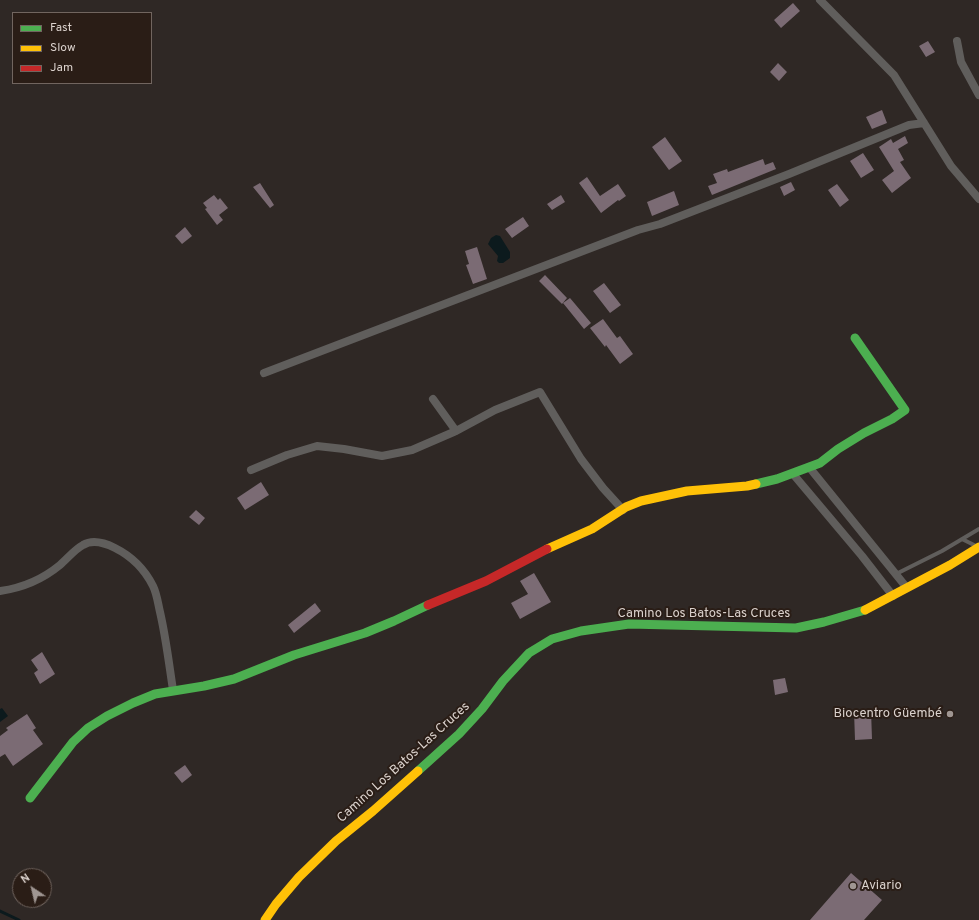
<!DOCTYPE html>
<meta charset="utf-8">
<style>
body{margin:0}
#map{position:relative;width:979px;height:920px;overflow:hidden;background:#2f2825;font-family:Overpass,sans-serif}
canvas{display:block}
.legend{position:absolute;left:12px;top:12px;width:140px;height:72px;box-sizing:border-box;background:#2a1d16;border:1px solid #71655f;margin:0;padding:5px 7px;list-style:none;font-size:12px;color:#dbd2cd}
.legend li{display:flex;align-items:center;gap:8px;height:20px}
.legend b{width:20px;border:1px solid #71655f}
.north{position:absolute;left:12px;top:868px;width:40px;height:40px;box-sizing:border-box;background:#2a1d16;border:1px solid #71655f;border-radius:50%;rotate:325deg;font-size:11px;font-weight:700;line-height:16px;text-align:center;color:#dbd2cd}
.north::after{content:'';display:block;margin:auto;width:14px;height:18px;background:#9f9692;clip-path:polygon(50% 0,100% 100%,50% 72%,0 100%)}
</style>
<div id="map">
<canvas width="979" height="920"></canvas>
<ul class="legend">
<li><b style="height:5px;background:#4caf50"></b>Fast</li>
<li><b style="height:5px;background:#ffc107"></b>Slow</li>
<li><b style="height:5px;background:#c62828"></b>Jam</li>
</ul>
<div class="north">N</div>
</div>
<script>
const ctx = document.querySelector('canvas').getContext('2d');
ctx.lineJoin = 'round';
function fillPath(path, color) {
  ctx.fillStyle = color;
  ctx.fill(path, 'evenodd');
}
function strokePath(path, color, width, dash) {
  ctx.strokeStyle = color;
  ctx.lineWidth = width;
  ctx.lineCap = dash ? 'butt' : 'round';
  ctx.setLineDash(dash || []);
  ctx.stroke(path);
}
function label(font, color, halo, rows, align = 'center') {
  ctx.font = font + ' Overpass,sans-serif';
  ctx.lineWidth = 4;
  ctx.setLineDash([]);
  ctx.textBaseline = 'middle';
  ctx.strokeStyle = halo;
  ctx.fillStyle = color;
  for (const [text, x, y, turn = 0] of rows) {
    ctx.save();
    ctx.translate(x, y);
    ctx.rotate((+turn || 0) * Math.PI / 180);
    ctx.textAlign = isNaN(turn) ? turn : align;
    if (halo) ctx.strokeText(text, 0, 0);
    ctx.fillText(text, 0, 0);
    ctx.restore();
  }
}
fillPath(new Path2D(`
 M496,235L500,236L510,252V258L503,263H499L497,261L498,256L488,244L491,238Z
 M2,708L8,716L0,722V709Z`), '#0c1a1d');
strokePath(new Path2D(`
 M0,911L19,920`), '#0c1a1d', 3);
fillPath(new Path2D(`
 M793,3L800,11L781,28L774,20Z
 M928,41L935,52L926,57L919,46Z
 M778,63L787,72L779,81L770,72Z
 M882,110L887,123L872,129L866,117Z
 M905,136L908,143L898,149L904,160L900,162L911,178L892,193L882,180L894,171L879,147L891,139L893,143Z
 M665,137L682,161L669,170L652,147Z
 M863,153L874,170L861,178L850,161Z
 M763,159L765,165L773,162L776,169L712,195L708,186L717,183L713,174L727,169L728,172Z
 M587,177L600,196L618,184L626,196L619,201L618,200L601,213L579,183Z
 M791,182L795,190L784,196L780,187Z
 M260,183L274,205L270,208L253,187Z
 M837,184L849,200L840,207L828,190Z
 M674,191L679,205L652,216L647,202Z
 M214,195L218,200L220,198L228,208L219,215L223,220L217,225L205,209L207,208L203,203Z
 M561,195L565,202L552,210L547,204Z
 M523,217L529,226L512,238L505,229Z
 M185,227L192,236L182,244L175,236Z
 M477,247L487,279L473,284L466,265L469,264L465,251Z
 M545,275L567,298L562,304L539,281Z
 M604,283L621,305L610,313L593,291Z
 M570,298L591,323L584,329L563,303Z
 M603,319L617,338L620,336L633,354L620,364L606,345L605,347L590,328Z
 M261,482L269,495L245,510L237,498Z
 M196,510L205,518L199,525L189,517Z
 M534,573L551,602L520,619L511,603L528,594L520,581Z
 M315,603L321,611L294,633L288,625Z
 M42,652L55,674L40,684L34,673L38,670L31,660Z
 M785,678L788,692L775,695L773,680Z
 M871,710L872,739L855,740L854,711Z
 M27,714L36,728L33,730L43,744L13,766L5,754L0,757V736L8,730L6,728Z
 M185,765L192,775L182,783L174,773Z
 M851,873L882,900L864,920H810Z`), '#7b6b74');
strokePath(new Path2D(`
 M962,539L976,546
 M896,574L942,551L979,529`), '#605e5c', 4);
strokePath(new Path2D(`
 M820,0L894,75L951,166L979,199
 M957,41L961,62L979,95
 M264,373L638,230L660,224L789,174L909,125L924,123
 M433,399L456,431
 M809,467L907,588
 M251,470L287,455L317,446L344,449L382,456L412,450L456,431L495,410L540,392L581,459L603,488L623,510
 M793,474L862,556L893,596
 M0,591C22,588 43,579 60,565C67,559 75,549 83,545C93,539 105,543 115,548C131,556 145,570 153,586C157,594 158,604 160,612C166,638 169,664 173,690`), '#605e5c', 8);
strokePath(new Path2D(`
 M756,484L777,479L820,463L838,449L864,433L892,419L905,410L855,338
 M418,771L459,734L482,709L503,681L529,653L552,639L581,631L629,624L796,628L824,622L865,610
 M30,798L73,742L88,728L107,716L133,703L155,694L204,686L234,679L294,655L365,633L394,621L428,605`), '#4caf50', 9);
strokePath(new Path2D(`
 M547,549L592,529L626,507L641,501L687,491L747,486L756,484
 M865,610L950,565L979,547
 M265,920L276,904L299,877L336,841L373,811L418,771`), '#ffc107', 9);
strokePath(new Path2D(`
 M428,605L486,581L547,549`), '#c62828', 9);
for (const [x, y, r, color] of [
 [950,714,4,"#9f9692"],
 [853,886,4,"#9f9692"]
]) {
  const dot = new Path2D();
  dot.arc(x, y, r, 0, 2 * Math.PI);
  ctx.fillStyle = color;
  ctx.fill(dot);
  strokePath(dot, '#2a1d16', 1.5);
}
label('13px', '#dbd2cd', '#2a1d16', [
 ["Camino Los Batos-Las Cruces",704,614],
 ["Camino Los Batos-Las Cruces",404,763,-42]
]);
label('13px', '#dbd2cd', '#2a1d16', [
 ["Biocentro Güembé",942,714],
 ["Aviario",861,886,"left"]
], 'right');
</script>
